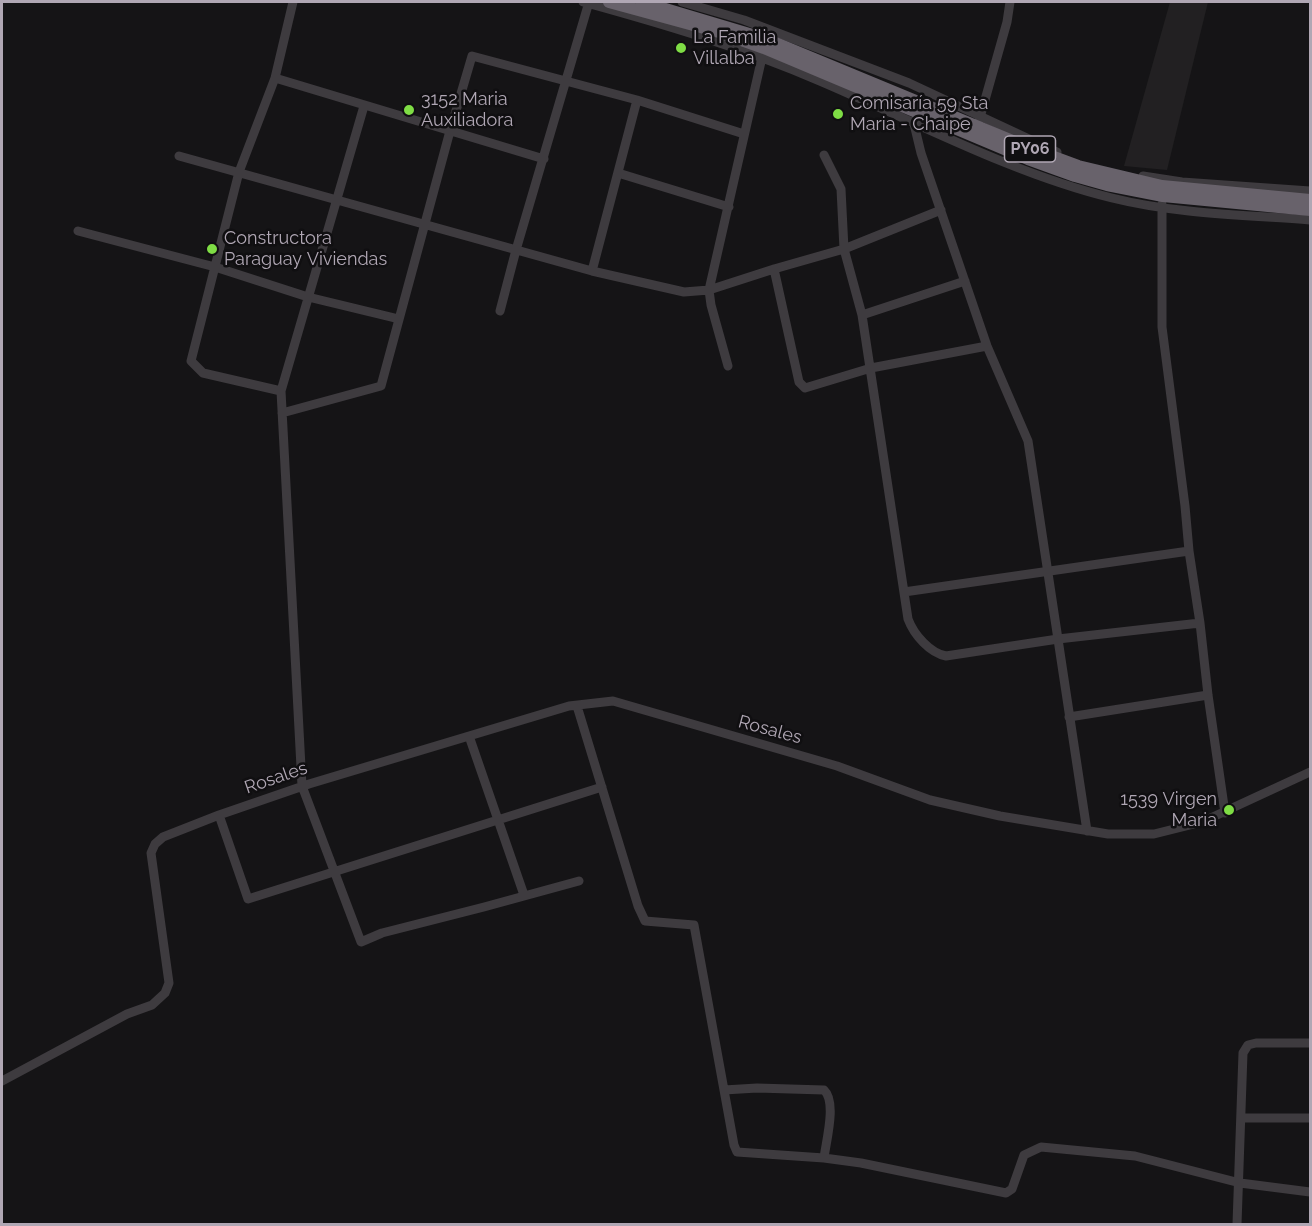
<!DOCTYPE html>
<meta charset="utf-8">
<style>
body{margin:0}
#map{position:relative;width:1312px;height:1226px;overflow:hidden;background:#151416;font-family:Raleway,sans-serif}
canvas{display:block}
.frame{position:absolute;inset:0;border:3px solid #b0a7b4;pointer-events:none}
</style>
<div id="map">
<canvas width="1312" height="1226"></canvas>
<div class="frame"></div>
</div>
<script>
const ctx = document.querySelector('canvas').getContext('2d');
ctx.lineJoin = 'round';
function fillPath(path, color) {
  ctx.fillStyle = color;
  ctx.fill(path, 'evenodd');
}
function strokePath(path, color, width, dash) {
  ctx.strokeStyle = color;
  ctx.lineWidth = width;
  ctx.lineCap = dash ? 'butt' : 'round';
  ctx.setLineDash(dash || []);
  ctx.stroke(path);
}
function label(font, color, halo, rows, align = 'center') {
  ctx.font = font + ' Raleway,sans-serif';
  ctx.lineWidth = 5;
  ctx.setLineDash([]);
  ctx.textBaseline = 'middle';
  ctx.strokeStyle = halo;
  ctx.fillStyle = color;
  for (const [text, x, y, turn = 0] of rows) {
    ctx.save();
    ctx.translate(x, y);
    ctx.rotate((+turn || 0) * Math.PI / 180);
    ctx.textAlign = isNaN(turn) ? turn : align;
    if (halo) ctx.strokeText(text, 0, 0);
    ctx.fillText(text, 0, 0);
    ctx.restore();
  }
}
fillPath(new Path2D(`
 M1170,2H1208L1167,170L1124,166Z`), '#222022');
strokePath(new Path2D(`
 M583,2C663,24 744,48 820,81C914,121 1013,174 1112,198C1176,214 1245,215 1310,220
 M682,2L744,20L909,83L1057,152
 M275,78L544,159
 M364,106L281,391L302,786L361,942L382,933L484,907L579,881
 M915,120L914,124L921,153L987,346L1028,441L1087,831
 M979,121L1007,22L1010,2
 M824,155L841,189L844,249L862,315L908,619C914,635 930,653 946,656L1058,639L1200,623
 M179,156L592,271L684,292L709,290L774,269L844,249L941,210
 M618,173L729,207
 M1143,176L1182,182L1310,191
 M1162,204V327L1185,506L1189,551L1200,623L1208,695L1225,813
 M78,231L215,267L308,297L399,319
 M774,269L799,382L805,388L871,368L987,346
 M592,271L637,100
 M500,311L516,250L589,2
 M862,315L965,281
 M728,366L711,305L709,290L763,53
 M281,391L203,373L191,361L239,172L275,78L293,2
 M282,413L381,386L450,131L472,56L637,100L744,134
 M904,592L1189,551
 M577,706L638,906L645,921L694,925L734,1145L737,1152L824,1158L861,1163L1006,1193L1012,1189L1024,1155L1041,1147L1135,1156L1240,1183L1310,1192
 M1069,717L1208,695
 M469,736L524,895
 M219,815L248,899L602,787
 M2,1081L127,1014L152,1005L165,993L169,983L151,853L155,844L163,837L219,815L309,784L569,706L613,701L837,766L930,800L1000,816L1108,834H1154L1202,822L1310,772
 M724,1090L757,1088L824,1090C837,1102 826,1141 824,1158
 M1242,1118H1310
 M1237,1224L1243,1053L1248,1045L1256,1043H1310`), '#3e3b3f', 9);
strokePath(new Path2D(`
 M609,2L719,32L764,48L1028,159L1075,176L1107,185L1163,196L1310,210
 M642,2L766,39L1032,149L1078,166L1162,186L1310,200`), '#68626b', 12);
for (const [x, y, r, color] of [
 [681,48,6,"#7fdd45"],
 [409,110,6,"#7fdd45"],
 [838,114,6,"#7fdd45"],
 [212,249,6,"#7fdd45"],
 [1229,810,6,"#7fdd45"]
]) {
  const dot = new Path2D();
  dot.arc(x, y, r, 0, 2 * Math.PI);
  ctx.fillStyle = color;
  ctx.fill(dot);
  strokePath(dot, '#100f11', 2);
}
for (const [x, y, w] of [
 [1030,149,51]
]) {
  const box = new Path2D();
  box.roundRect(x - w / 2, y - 13, w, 26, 4.5);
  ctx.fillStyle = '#100f11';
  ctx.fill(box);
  strokePath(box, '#b0a7b4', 1.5);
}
label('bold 16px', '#b0a7b4', null, [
 ["PY06",1030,149]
]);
label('18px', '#b0a7b4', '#100f11', [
 ["La Familia",693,38],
 ["Villalba",693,59],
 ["3152 Maria",421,100],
 ["Auxiliadora",421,121],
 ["Comisaría 59 Sta",850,104],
 ["Maria - Chaipe",850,125],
 ["Constructora",224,239],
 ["Paraguay Viviendas",224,260],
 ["1539 Virgen",1217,800,"right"],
 ["Maria",1217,821,"right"]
], 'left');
label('18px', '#b0a7b4', '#100f11', [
 ["Rosales",770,730,15],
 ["Rosales",276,778,-19]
]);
</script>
